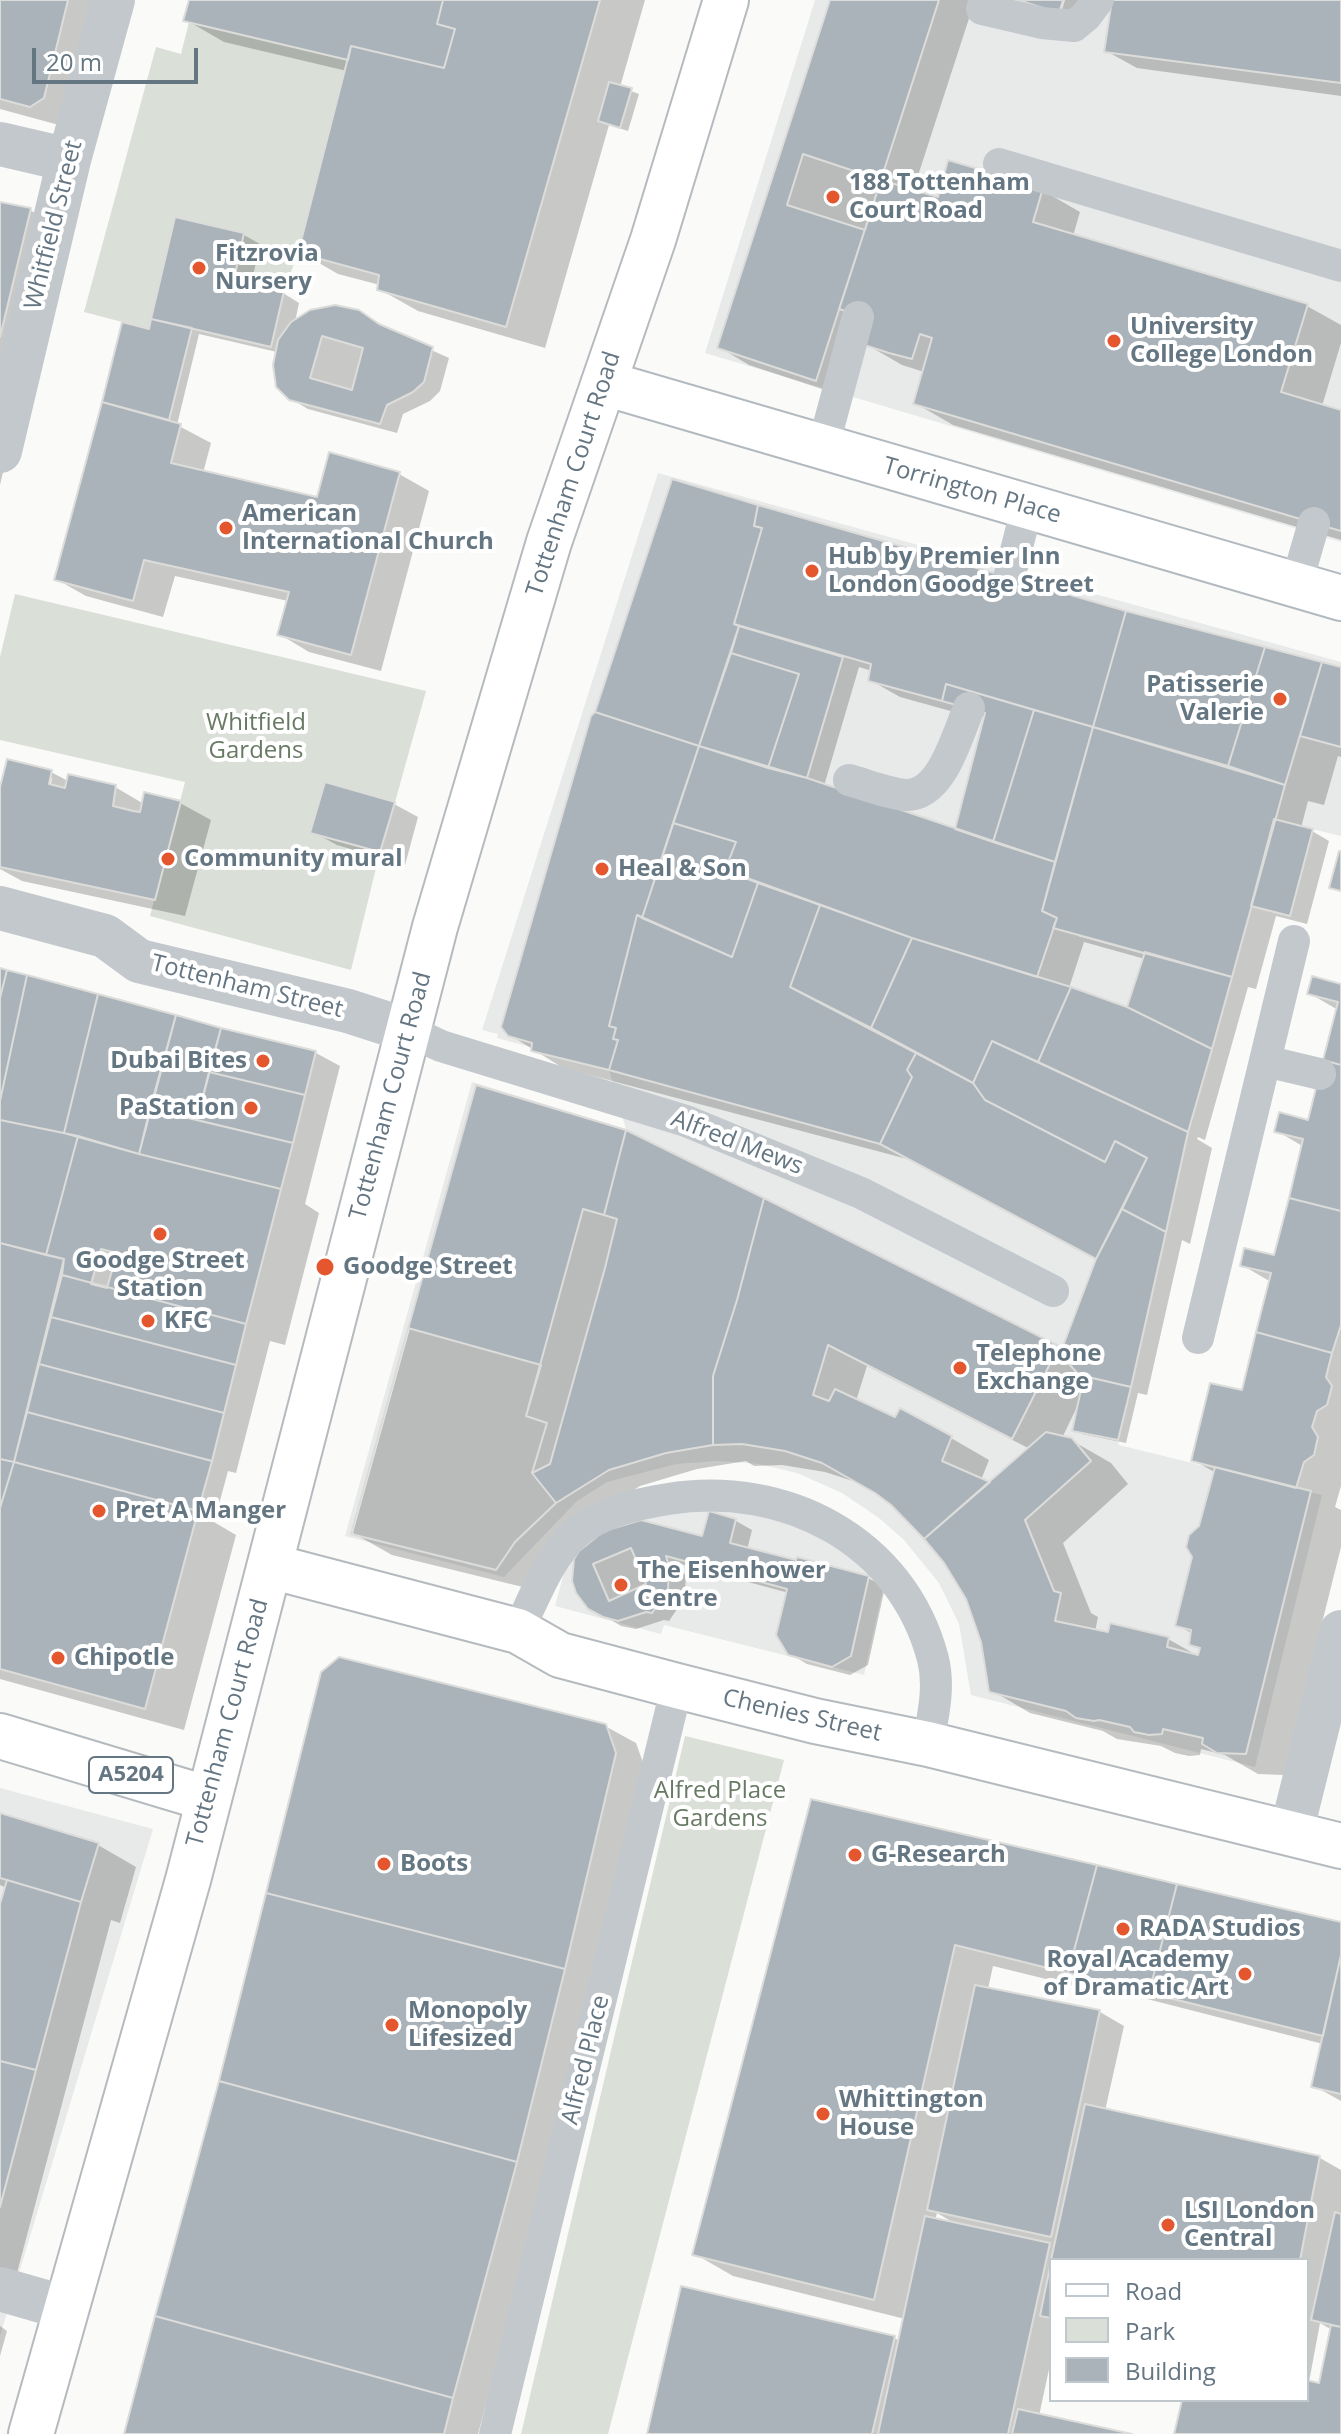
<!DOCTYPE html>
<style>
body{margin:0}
#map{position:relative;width:1341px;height:2434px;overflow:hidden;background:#fafaf8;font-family:"Open Sans",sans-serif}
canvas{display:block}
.legend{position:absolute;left:1049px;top:2258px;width:260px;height:144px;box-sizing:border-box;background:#fff;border:2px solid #c1c8cd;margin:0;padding:10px 14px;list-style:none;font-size:24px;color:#657683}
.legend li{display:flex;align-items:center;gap:16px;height:40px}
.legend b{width:40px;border:2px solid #c1c8cd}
.scale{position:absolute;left:32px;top:48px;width:166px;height:36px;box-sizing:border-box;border:4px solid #657683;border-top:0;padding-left:10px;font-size:24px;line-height:28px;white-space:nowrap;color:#657683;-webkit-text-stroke:6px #fff;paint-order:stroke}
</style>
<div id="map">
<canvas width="1341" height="2434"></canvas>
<ul class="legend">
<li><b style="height:10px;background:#fff"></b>Road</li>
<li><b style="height:22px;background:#dadfd7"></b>Park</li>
<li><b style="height:22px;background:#aab3b9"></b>Building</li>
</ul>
<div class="scale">20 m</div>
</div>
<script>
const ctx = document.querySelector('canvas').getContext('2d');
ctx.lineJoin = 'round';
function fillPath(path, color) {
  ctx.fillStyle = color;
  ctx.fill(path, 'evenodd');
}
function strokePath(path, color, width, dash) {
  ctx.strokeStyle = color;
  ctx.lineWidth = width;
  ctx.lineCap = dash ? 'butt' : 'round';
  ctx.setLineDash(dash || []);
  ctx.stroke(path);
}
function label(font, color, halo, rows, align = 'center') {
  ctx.font = font + ' "Open Sans",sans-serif';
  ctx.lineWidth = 8;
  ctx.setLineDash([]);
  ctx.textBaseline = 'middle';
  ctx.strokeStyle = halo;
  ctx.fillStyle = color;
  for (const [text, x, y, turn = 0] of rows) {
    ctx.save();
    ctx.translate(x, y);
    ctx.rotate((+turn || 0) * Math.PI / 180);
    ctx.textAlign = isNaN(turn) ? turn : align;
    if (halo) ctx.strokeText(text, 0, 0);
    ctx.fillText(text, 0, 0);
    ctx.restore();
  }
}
fillPath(new Path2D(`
 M815,0H1341V542L705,353Z
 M658,473L1341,662V836L1275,820L1188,1132L1118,1440L1119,1445L1322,1495L1255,1767L971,1695L959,1624L939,1583L904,1540L879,1518L842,1493L797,1473L759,1464L717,1461L676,1464L607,1482L577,1501L504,1577L345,1536L472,1082L626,1129L609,1070L531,1051L530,1047L497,1038L498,1034L482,1030Z
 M683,1509L774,1516L836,1544L883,1589L864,1675L664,1625L661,1634L555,1606L567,1562L598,1531Z
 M0,1788L153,1829L0,2336Z`), '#e8e9e9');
fillPath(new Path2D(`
 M189,22L348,60L298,253L284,291L234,279L244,233L176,217L149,329L84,312L156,47L181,54Z
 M15,594L426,691L395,802L325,782L311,833L380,852L351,970L150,916L185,782L0,740V657Z
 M685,1736L784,1760L608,2434H521Z`), '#dadfd7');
fillPath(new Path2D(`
 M0,0H111L70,128L0,109Z
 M191,0H645L620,87L639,94L628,131L609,125L545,348L418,311L379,289L380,285L338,274L300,252L347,71L224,42L186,20Z
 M832,0H975L913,191L939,199L1042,190L1080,212L1073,236L1307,306L1341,325V343L1322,406L1341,412V540L953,425L915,403L924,372L902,365L864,343L846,397L749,365L719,347Z
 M1065,0H1099L1059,19Z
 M1114,0H1341V96L1137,68L1106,51Z
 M0,204L30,210L60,228L0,485Z
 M244,235L260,244L251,285L283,293L299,303L295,322L385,329L449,358L440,391L430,401L403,414L397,433L308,409L291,399L277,352L199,334L177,425L211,443L203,473L318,500L399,474L429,491L381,671L309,652L279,634L288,601L175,576L163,617L86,596L56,579L124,325L151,331Z
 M673,482L1126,613L1341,669V757L1338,756L1324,805L1308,801L1301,828L1312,831L1329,841L1307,924L1276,916L1256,989L1248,987L1205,1140L1198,1137L1197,1139L1212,1148L1190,1244L1182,1240L1147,1395L1138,1393L1126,1443L1082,1434L1074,1430L1077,1407L1062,1438L1071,1440L1111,1463L1128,1484L1063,1543L1091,1613L1098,1617L1095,1632L1168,1639L1200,1657L1201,1650L1191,1644L1193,1634L1177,1625L1216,1473L1193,1460L1243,1392L1271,1282L1242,1265L1276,1257L1304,1147L1277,1131L1310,1122L1338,1010L1309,993L1341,986V1486L1335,1507L1341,1510V1547L1284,1775L1258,1774L1225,1755L1201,1749L1200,1755L1189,1756L1175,1753L1161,1746L1117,1739L1103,1731L1030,1713L991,1690L983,1642L967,1598L938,1551L892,1503L862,1484L825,1472L782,1465L754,1466L746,1461L697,1469L640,1486L588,1519L535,1590L392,1555L353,1533L477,1088L763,1200L1063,1351L1098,1259L911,1160L563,1068L510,1035L597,713ZM859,667L872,671L870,680L900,697L972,717L973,713L987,717L957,831L824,786ZM736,848L724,880L720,879ZM1079,933L1147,951V955L1078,936ZM1084,942L1145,959L1129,1010L1069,988ZM871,1027L902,1044L900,1047L870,1031ZM867,1366L1030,1449L990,1485L981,1480L989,1460L951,1438L896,1419L856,1401Z
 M51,772L68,781L115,787L144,804L146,794L180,803L211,820L185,916L22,881L0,869V795ZM48,778H52L49,795Z
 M394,804L418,817L405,865L337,845L313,832Z
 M0,970L316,1053L340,1066L305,1204L319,1213L285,1345L270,1341L236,1473L228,1471L215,1519L207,1518L236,1535L184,1730L0,1679Z
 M710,1514L736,1521L752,1530L747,1550L868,1578L885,1587L868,1665L850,1675L807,1664L790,1654L789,1593L681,1564L686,1578L684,1599L669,1621L664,1620L636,1629L621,1626L590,1607L580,1552L592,1539L703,1538Z
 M605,1726L636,1743L646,1771L546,2180L478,2434H126Z
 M812,1801L1341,1924V2101L1314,2086L1323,2044L1108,1989L1107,1994L993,1966L988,1989L1100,2012L1124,2026L1105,2111L1320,2158L1341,2170V2434H1176L1184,2400H1307V2260H1051V2360L1039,2416L1123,2434H649L894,2338L900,2341L905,2319L733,2276L695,2254ZM937,2213L954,2223L935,2220ZM1320,2323L1332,2330L1320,2385L1309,2382Z
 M0,1815L98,1845L136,1867L120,1923L111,1920L14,2284L0,2281V1911L7,1888L0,1885Z
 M0,2326L7,2331L0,2356Z`), '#0003');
const building = new Path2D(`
 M0,0H68L44,98L30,107L0,99Z
 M189,0H443L437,24L455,29L444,68L351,46L348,60L183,21Z
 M443,0H600L506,327L377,290L379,275L298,253L351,46L444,68L455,29L437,24Z
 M830,0H939L816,381L717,348Z
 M1018,0H1063L1059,13Z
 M1112,0H1341V83L1104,52Z
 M609,82L632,88L620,128L598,121Z
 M803,154L881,180L865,230L787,205Z
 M948,160L1043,188L1033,222L1308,304L1281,392L1341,410V531L913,404L932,338L920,334L912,359L889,353L861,344L869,318L839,309L881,180L938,197Z
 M0,202L31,208L0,337Z
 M175,217L244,233L234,279L284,291L271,347L151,319Z
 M335,305L359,310L379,324L433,347L424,382L413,392L387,405L380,424L289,400L276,387L273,365L278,340L291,322L310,310Z
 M151,319L192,328L169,420L102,402L122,322L149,329Z
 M322,336L363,348L352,390L310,378Z
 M102,402L181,424L171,463L317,497L329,452L400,472L351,655L277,635L289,592L144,560L133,601L54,580Z
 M672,479L758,505L754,526L762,528L734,624L739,626L699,746L595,712Z
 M758,505L1126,611L1093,727L946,684L942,701L868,681L871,664L734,624L762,528L754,526Z
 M1126,611L1265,647L1228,766L1093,727Z
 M739,626L843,657L807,778L768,768L799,674L731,653Z
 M1265,647L1322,662L1285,785L1228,766Z
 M731,653L799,674L768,768L699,746Z
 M1322,662L1341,667V747L1300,736Z
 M946,684L1034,710L993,842L955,829L985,713L942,701Z
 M1034,710L1093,727L1055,862L993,842Z
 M595,712L699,746L642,918L637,915L609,1026L616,1028L613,1039L618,1040L609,1070L531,1051L532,1043L508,1036L501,1027L591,716Z
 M1093,727L1285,785L1232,977L1053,928L1057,918L1042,911Z
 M699,746L807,778L1055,862L1042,911L1057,918L1037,977L912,938L725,870L736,842L673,823Z
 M7,759L52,770L49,784L65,788L68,774L116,785L113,806L133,811L140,812L144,792L181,801L155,900L0,867V787Z
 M325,782L395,802L380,852L310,833Z
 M1274,819L1313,829L1290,916L1251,906Z
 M673,823L736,842L725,870L758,883L732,957L642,918Z
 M1339,851H1341V891L1329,888Z
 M758,883L820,905L790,987L916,1053L907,1070L912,1077L880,1144L609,1070L618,1040L613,1039L616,1028L609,1026L637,915L732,957Z
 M820,905L912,938L871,1028L790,987Z
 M912,938L1071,987L1038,1062L992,1041L973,1083L871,1028Z
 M1145,952L1232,977L1212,1049L1127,1007Z
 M0,968L7,970L0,998Z
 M7,970L27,975L0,1101V998Z
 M27,975L98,994L64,1133L0,1120V1101Z
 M1312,976L1341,984V1065L1323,1060L1338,1002L1307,994Z
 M1071,987L1127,1007L1212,1049L1188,1132L1038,1062Z
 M98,994L176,1015L139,1154L64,1133Z
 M176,1015L221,1028L197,1120L150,1109Z
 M221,1028L316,1051L305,1095L209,1072Z
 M992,1041L1188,1132L1166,1232L1122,1209L1147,1158L1115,1141L1105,1162L985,1100L973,1083Z
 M916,1053L973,1083L985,1100L1105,1162L1115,1141L1147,1158L1096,1259L880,1144L912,1077L907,1070Z
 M1323,1060L1341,1065V1211L1289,1198L1303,1139L1274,1132L1279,1112L1308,1120Z
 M209,1072L305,1095L293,1143L197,1120Z
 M476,1085L626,1130L604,1215L583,1209L526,1416L547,1423L532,1473L556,1503L515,1542L496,1570L351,1534Z
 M150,1109L293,1143L281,1189L139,1154Z
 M0,1120L78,1136L46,1255L0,1243Z
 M626,1130L764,1198L737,1300L713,1376V1445L666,1453L609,1470L556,1503L532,1473L550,1464L605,1268L617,1219L604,1215Z
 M78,1136L139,1154L281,1189L246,1324L62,1275L64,1259L46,1255Z
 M764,1198L1059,1346L1012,1439L828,1345L813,1395L829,1401L835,1389L895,1417L900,1408L952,1436L942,1461L990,1482L924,1539L891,1505L875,1493L822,1463L785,1451L742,1444L713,1445V1376L737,1300Z
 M1289,1198L1341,1211V1325L1332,1353L1256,1332L1271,1273L1240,1266L1244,1248L1274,1255Z
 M1122,1209L1166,1232L1131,1387L1079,1375L1060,1354L1096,1259Z
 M0,1243L64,1259L14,1462L0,1459Z
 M101,1249L117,1253L107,1288L91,1284Z
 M62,1275L246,1324L236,1365L51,1317Z
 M51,1317L236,1365L224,1413L39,1364Z
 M408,1328L541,1365L526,1416L547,1423L532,1473L556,1503L515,1542L496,1570L351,1534Z
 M1256,1332L1332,1353L1326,1377L1332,1386L1327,1405L1317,1411L1312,1427L1318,1437L1314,1455L1304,1462L1296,1488L1191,1461L1210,1383L1242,1390Z
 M39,1364L224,1413L212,1461L27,1412Z
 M1084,1376L1131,1387L1118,1440L1072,1431Z
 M27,1412L212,1461L198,1511L14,1462Z
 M1046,1432L1072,1438L1091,1461L1025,1520L1054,1591L1061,1593L1055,1621L1108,1632L1110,1623L1169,1637L1167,1647L1198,1655L1200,1648L1189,1645L1191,1630L1175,1626L1192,1557L1186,1547L1189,1535L1199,1526L1215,1467L1311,1491L1246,1754L1217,1753L1202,1744L1203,1738L1163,1729L1162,1734L1149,1735L1134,1732L1130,1727L1099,1720L1094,1721L1076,1718L1066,1711L989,1692L981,1642L966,1599L944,1563L924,1539Z
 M0,1459L14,1462L0,1508Z
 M14,1462L198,1511L145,1709L0,1669V1508Z
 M709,1511L736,1519L730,1543L796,1560L797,1557L869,1576L851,1656L832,1667L788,1655L776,1635L787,1589L666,1556L669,1567L668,1589L652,1613L646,1612L618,1621L603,1617L588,1609L576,1593L572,1581L574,1559L579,1551L604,1531L641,1520L702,1536Z
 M631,1548L646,1584L609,1601L593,1564Z
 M339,1657L606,1724L616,1753L565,1969L266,1893L321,1672Z
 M811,1799L1097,1865L1068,1973L955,1945L874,2300L692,2255Z
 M0,1813L99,1843L81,1902L0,1878Z
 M1097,1865L1177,1884L1149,1993L1068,1973Z
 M7,1880L81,1902L36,2070L0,2061V1904Z
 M1177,1884L1341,1922V1955L1323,2036L1149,1993Z
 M266,1893L565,1969L517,2162L219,2081Z
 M1341,1955V2094L1311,2087Z
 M975,1985L1100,2010L1051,2237L927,2210Z
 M0,2061L36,2070L0,2207Z
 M219,2081L517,2162L453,2398L155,2316Z
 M1085,2104L1320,2156L1300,2260H1051Z
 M1335,2212L1341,2214V2327L1311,2320Z
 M925,2216L1050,2243L1008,2434H878Z
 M1051,2262V2318L1040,2316Z
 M681,2286L895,2336L872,2434H647Z
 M155,2316L453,2398L444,2434H124Z
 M1331,2325L1341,2327V2434H1174L1182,2400H1307V2380L1319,2383Z
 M1018,2409L1132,2434H1012Z`);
fillPath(building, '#aab3b9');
strokePath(building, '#dcdcda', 2);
const secondary = new Path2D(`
 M604,383L1341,598`);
const primary = new Path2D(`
 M270,1566L518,1631L560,1655L677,1686L815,1721L928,1744L1341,1846
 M0,1736L209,1799
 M31,2434L188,1880L435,927L549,542L653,240L726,0`);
strokePath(secondary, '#b3babf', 48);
strokePath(primary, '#b5babe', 48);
strokePath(new Path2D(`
 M982,9L1042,23L1074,26L1086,16L1098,0
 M999,164L1341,266
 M823,447L858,317
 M1009,578L1027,508
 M1296,585L1314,523
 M849,780C867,785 887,793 905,795C942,797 957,735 969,708
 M407,1030L441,1046L686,1121L861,1193L1053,1291
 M1265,1061L1320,1074
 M1198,1338L1294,941
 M518,1631C534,1599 549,1556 577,1532C602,1512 637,1504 668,1499C784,1480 902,1540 933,1659C940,1687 933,1716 928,1744
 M495,2434L677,1686`), '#c3c8cc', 32);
strokePath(new Path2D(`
 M0,144L69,160
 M0,451L69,160L113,0
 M0,908L105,936L139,961L348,1011L407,1030
 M1291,1833L1341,1632
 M0,2289L66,2308`), '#c3c8cc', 44);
strokePath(secondary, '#fff', 44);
strokePath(primary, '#fff', 44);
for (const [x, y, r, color] of [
 [833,197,8,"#e4572e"],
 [199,268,8,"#e4572e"],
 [1114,341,8,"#e4572e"],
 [226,528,8,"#e4572e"],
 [812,571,8,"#e4572e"],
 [1280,699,8,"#e4572e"],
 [168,859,8,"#e4572e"],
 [602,869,8,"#e4572e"],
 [263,1061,8,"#e4572e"],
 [251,1108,8,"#e4572e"],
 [160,1234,8,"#e4572e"],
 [325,1267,10,"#e4572e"],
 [148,1321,8,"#e4572e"],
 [960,1368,8,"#e4572e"],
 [99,1511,8,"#e4572e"],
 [621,1585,8,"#e4572e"],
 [58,1658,8,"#e4572e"],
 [855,1855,8,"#e4572e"],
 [384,1864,8,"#e4572e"],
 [1123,1929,8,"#e4572e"],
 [1245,1974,8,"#e4572e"],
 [392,2025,8,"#e4572e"],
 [823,2114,8,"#e4572e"],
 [1168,2225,8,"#e4572e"]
]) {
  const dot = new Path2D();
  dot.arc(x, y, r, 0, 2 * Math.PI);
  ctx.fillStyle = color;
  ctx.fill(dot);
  strokePath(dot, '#fff', 3);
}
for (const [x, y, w] of [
 [131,1775,84]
]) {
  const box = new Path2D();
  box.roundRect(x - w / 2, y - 18, w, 36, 6);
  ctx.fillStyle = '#fff';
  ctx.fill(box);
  strokePath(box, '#657683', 2);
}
label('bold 22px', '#657683', null, [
 ["A5204",131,1775]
]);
label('bold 24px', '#657683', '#fff', [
 ["188 Tottenham",849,183],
 ["Court Road",849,211],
 ["Fitzrovia",215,254],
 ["Nursery",215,282],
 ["University",1130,327],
 ["College London",1130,355],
 ["American",242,514],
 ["International Church",242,542],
 ["Hub by Premier Inn",828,557],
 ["London Goodge Street",828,585],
 ["Patisserie",1264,685,"right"],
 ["Valerie",1264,713,"right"],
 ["Community mural",184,859],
 ["Heal & Son",618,869],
 ["Dubai Bites",247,1061,"right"],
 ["PaStation",235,1108,"right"],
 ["Goodge Street",160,1261,"center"],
 ["Station",160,1289,"center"],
 ["Goodge Street",343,1267],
 ["KFC",164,1321],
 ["Telephone",976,1354],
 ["Exchange",976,1382],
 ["Pret A Manger",115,1511],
 ["The Eisenhower",637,1571],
 ["Centre",637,1599],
 ["Chipotle",74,1658],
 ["G-Research",871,1855],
 ["Boots",400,1864],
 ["RADA Studios",1139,1929],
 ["Royal Academy",1229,1960,"right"],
 ["of Dramatic Art",1229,1988,"right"],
 ["Monopoly",408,2011],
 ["Lifesized",408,2039],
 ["Whittington",839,2100],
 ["House",839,2128],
 ["LSI London",1184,2211],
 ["Central",1184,2239]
], 'left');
label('24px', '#657683', '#fff', [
 ["Whitfield Street",54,225,-76],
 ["Tottenham Court Road",574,474,-72],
 ["Torrington Place",972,491,16],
 ["Tottenham Street",247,987,14],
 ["Tottenham Court Road",391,1096,-75],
 ["Alfred Mews",737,1143,21],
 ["Chenies Street",802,1716,13],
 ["Tottenham Court Road",228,1723,-75],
 ["Alfred Place",586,2060,-76]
]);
label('24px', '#687a64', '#fff', [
 ["Whitfield",256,723],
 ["Gardens",256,751],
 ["Alfred Place",720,1791],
 ["Gardens",720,1819]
]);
</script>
